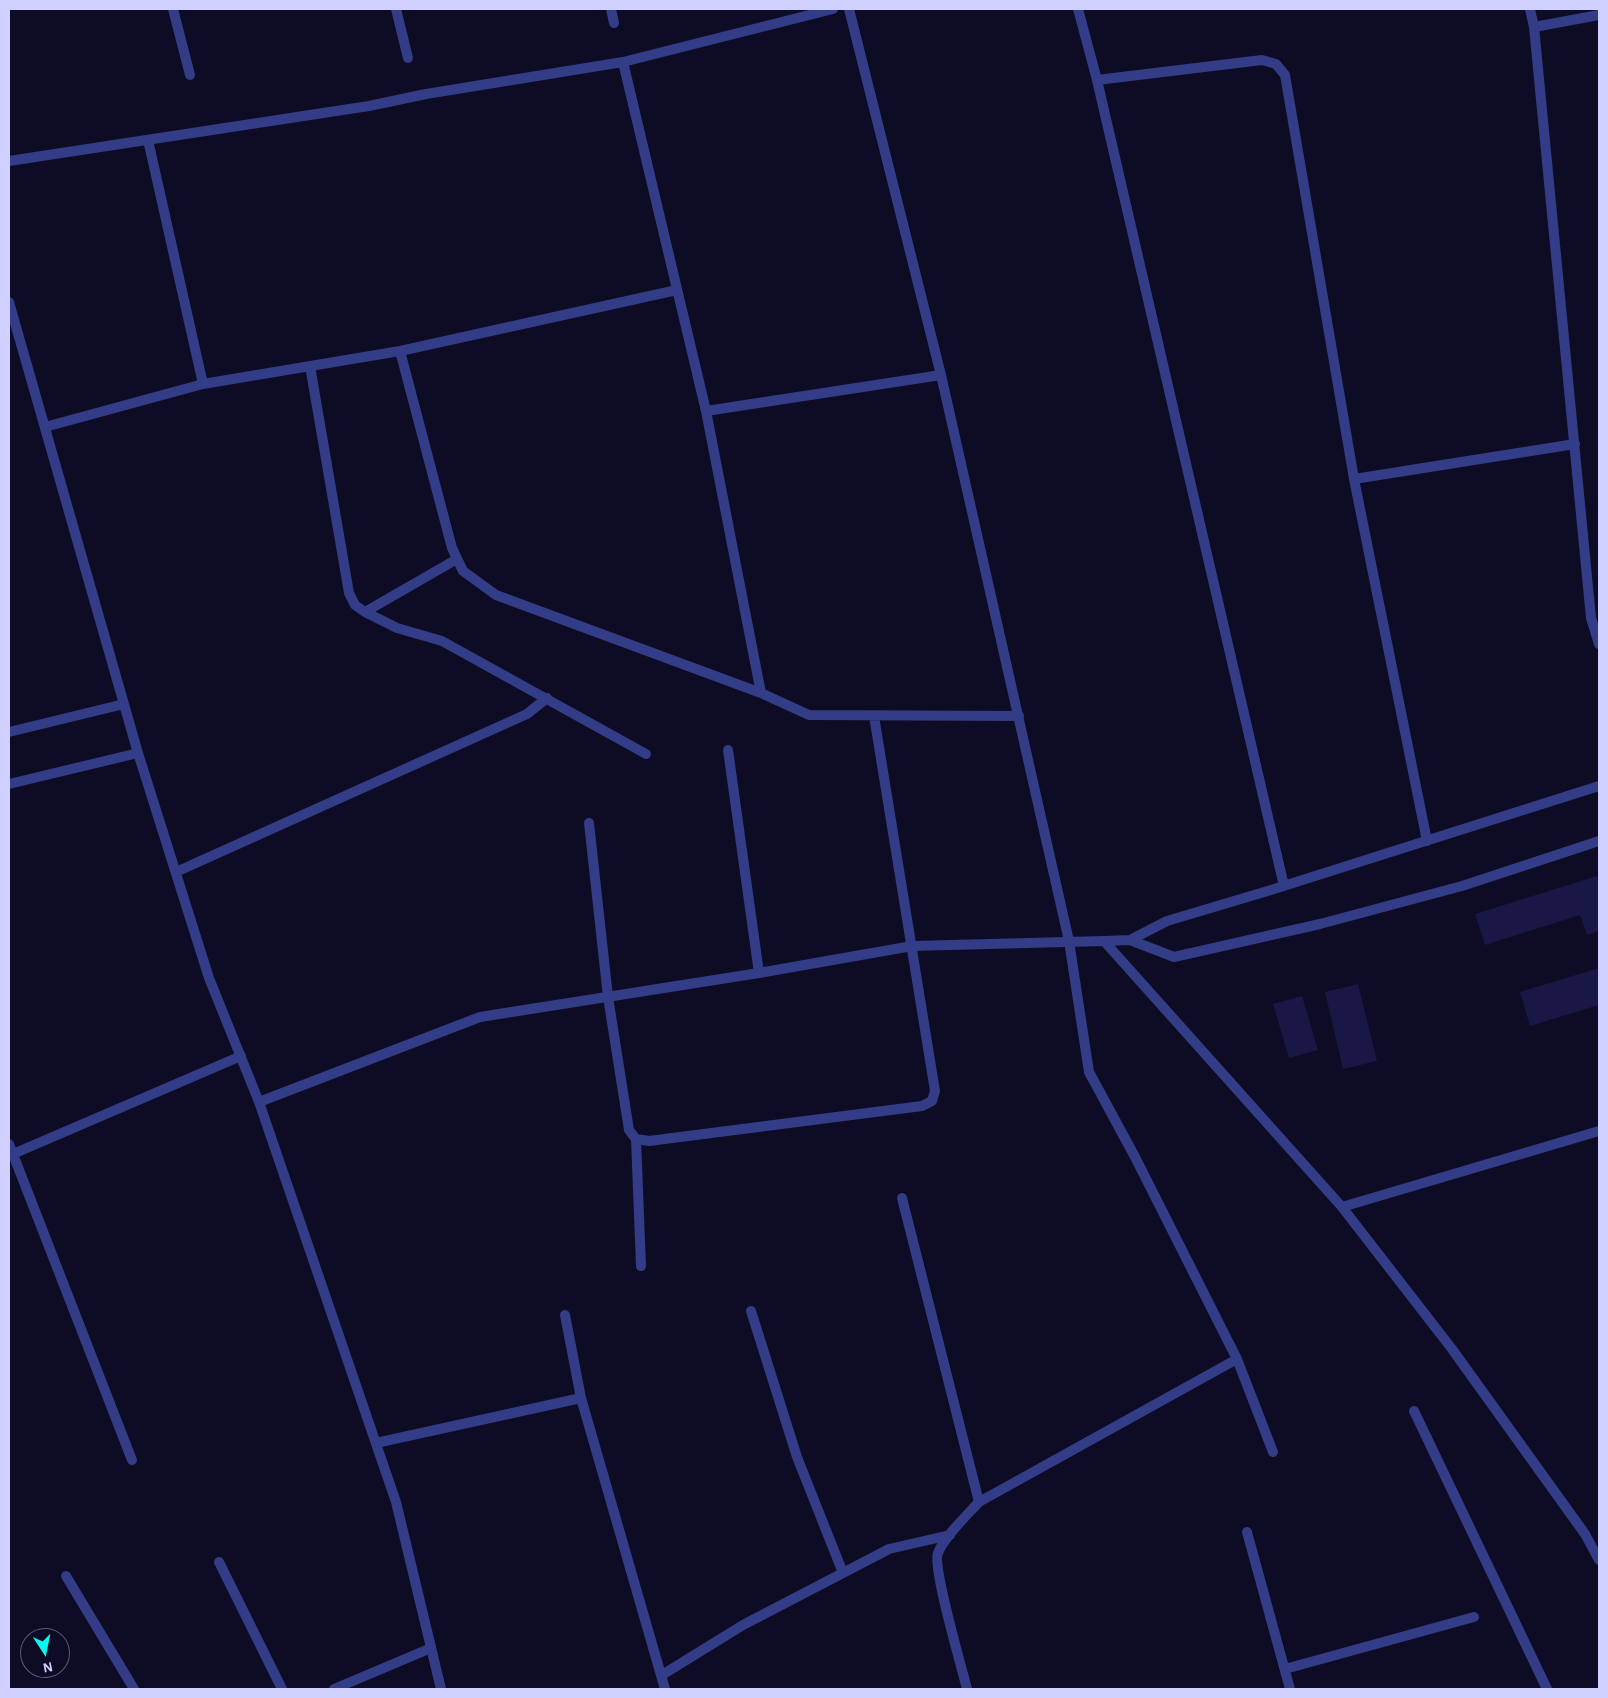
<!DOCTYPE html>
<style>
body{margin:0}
#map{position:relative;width:1608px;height:1698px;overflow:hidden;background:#0d0c24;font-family:"Alegreya Sans",sans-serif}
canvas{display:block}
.frame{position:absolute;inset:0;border:10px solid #cfd0ff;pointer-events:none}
.north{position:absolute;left:20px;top:1628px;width:50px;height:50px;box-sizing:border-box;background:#0d0c24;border:1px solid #5b5a7c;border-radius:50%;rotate:169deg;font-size:14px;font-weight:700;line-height:20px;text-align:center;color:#cfd0ff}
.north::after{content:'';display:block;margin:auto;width:18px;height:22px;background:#00faef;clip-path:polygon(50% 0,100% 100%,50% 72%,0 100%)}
</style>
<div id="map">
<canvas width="1608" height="1698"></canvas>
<div class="frame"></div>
<div class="north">N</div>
</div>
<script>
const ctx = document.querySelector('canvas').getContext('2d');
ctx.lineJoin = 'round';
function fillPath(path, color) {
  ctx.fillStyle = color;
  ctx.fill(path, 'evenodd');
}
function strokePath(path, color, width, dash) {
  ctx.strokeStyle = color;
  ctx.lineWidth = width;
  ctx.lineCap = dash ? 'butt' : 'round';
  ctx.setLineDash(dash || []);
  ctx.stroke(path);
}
fillPath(new Path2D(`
 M1597,876L1599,882V931L1587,935L1580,915L1485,945L1475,914Z
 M1599,968V1005L1530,1026L1520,992Z
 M1358,984L1377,1061L1343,1069L1325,992Z
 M1302,996L1318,1050L1289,1058L1273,1004Z`), '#191746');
strokePath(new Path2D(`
 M173,9L190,75
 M396,9L408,58
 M611,9L614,23
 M849,9L941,375L1069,941L1089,1072L1135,1157L1237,1359L979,1502C967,1515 944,1537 938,1553C932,1567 962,1668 967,1689
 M1078,9L1097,80L1284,886
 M1530,9L1534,27
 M1599,15L1534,27L1591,618L1599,644
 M623,62L706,411L761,693L809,715L1019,716
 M1097,80L1262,60L1276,64L1285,75L1354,479L1427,841
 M148,140L203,384
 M9,161L369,106L426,94L623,62L833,9
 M400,351L452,548L463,571L496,595L761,693
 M310,366L349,593L355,605L365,612L397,628L442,641L646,754
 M706,411L941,375
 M45,427L203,384L400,351L677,290
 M1354,479L1575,444
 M365,612L457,559
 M728,750L759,973
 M589,823L608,997L629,1130L636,1139L649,1141L922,1106L932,1101L935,1091L874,716
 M176,872L527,714L547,698
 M1130,940L1167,921L1271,890L1599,786
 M1104,941L1130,940L1174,957L1320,924L1462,886L1599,841
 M636,1139L641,1266
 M9,1144L132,1460
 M13,1154L241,1056
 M902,1198L979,1502
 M1342,1207L1599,1131
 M751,1311L797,1457L843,1573
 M565,1315L581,1398L665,1689
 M1237,1359L1273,1452
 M1414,1411L1547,1689
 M376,1443L581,1398
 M1247,1532L1290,1689
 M219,1562L282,1689
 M66,1576L134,1689
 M1285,1669L1474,1617
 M662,1675L743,1625L889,1549L950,1535
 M334,1689L431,1648`), '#333c86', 10);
strokePath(new Path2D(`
 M9,302L138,753L209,978L259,1102L396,1502L441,1689
 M9,732L124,704
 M9,784L138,753
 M259,1102L480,1017L759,973L912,946L1104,941L1342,1207L1452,1349L1585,1534L1599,1560`), '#333c86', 10);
</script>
